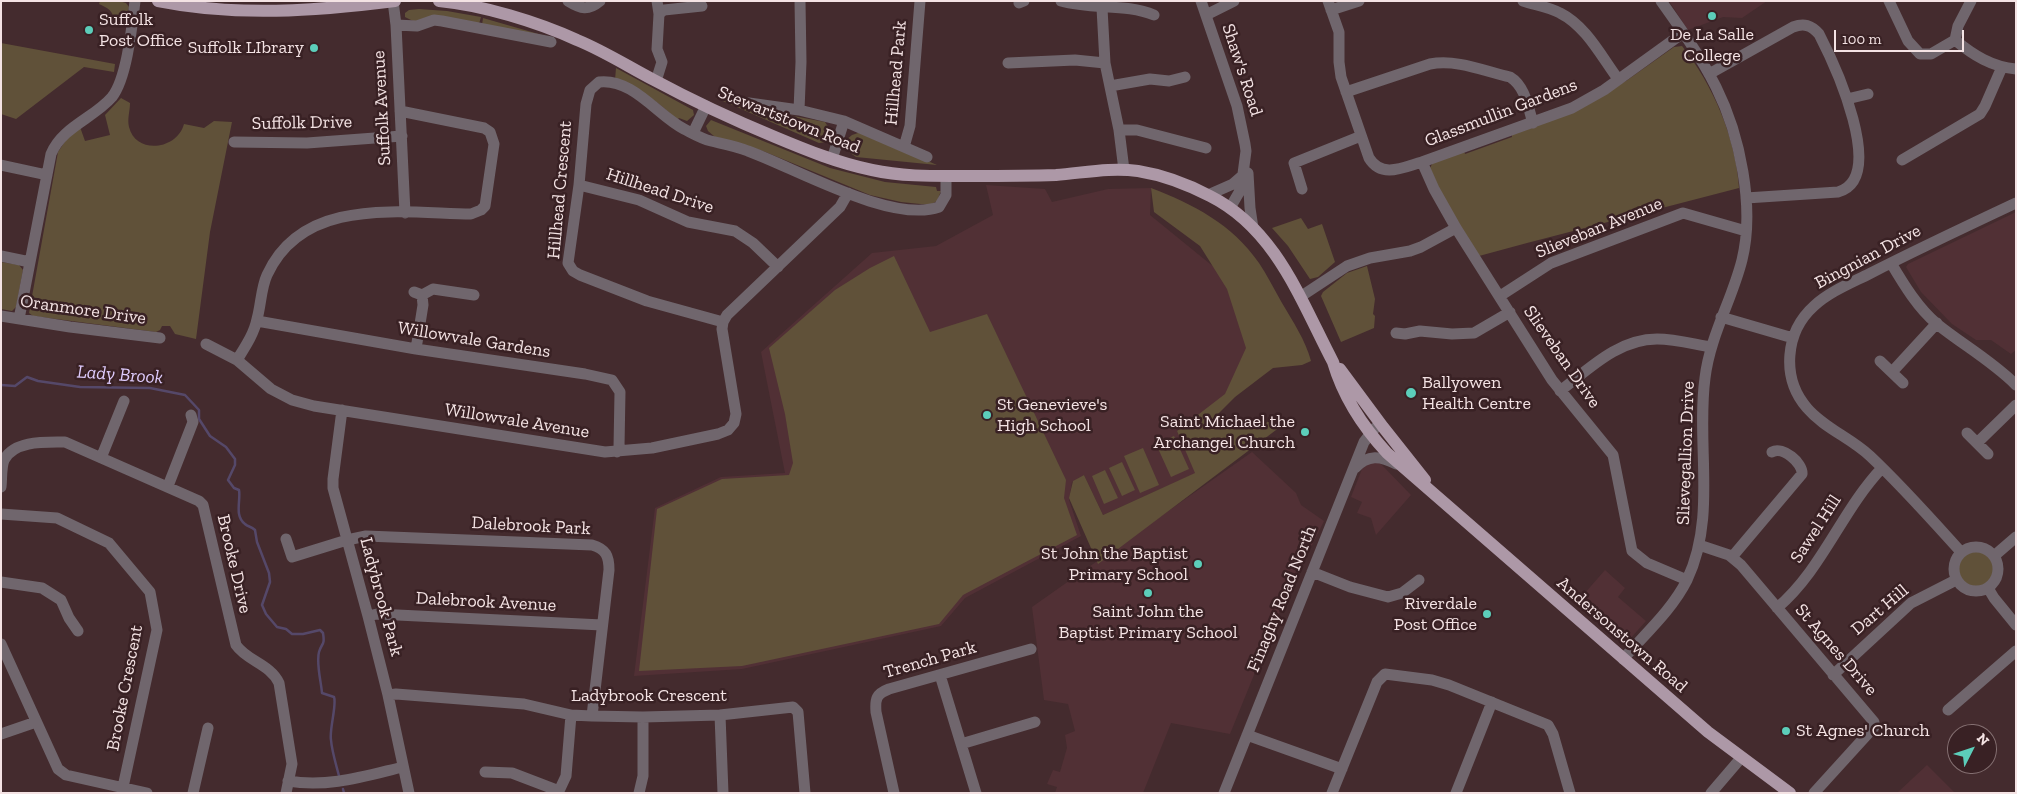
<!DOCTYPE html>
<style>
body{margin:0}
#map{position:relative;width:2017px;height:794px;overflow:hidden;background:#442b2e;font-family:"Zilla Slab",serif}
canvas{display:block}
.frame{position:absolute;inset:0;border:2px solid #f4e3e4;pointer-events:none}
.north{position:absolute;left:1947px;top:724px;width:50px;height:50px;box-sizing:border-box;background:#392124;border:1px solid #846f71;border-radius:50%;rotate:49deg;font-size:14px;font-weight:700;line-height:20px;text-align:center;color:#f4e3e4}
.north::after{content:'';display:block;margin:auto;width:18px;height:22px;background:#5cceba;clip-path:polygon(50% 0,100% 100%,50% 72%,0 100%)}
.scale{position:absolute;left:1834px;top:30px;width:130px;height:22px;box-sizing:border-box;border:2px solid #f4e3e4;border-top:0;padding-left:6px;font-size:15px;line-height:18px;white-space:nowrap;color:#f4e3e4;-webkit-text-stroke:4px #392124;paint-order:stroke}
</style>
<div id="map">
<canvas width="2017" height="794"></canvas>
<div class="frame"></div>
<div class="north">N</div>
<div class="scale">100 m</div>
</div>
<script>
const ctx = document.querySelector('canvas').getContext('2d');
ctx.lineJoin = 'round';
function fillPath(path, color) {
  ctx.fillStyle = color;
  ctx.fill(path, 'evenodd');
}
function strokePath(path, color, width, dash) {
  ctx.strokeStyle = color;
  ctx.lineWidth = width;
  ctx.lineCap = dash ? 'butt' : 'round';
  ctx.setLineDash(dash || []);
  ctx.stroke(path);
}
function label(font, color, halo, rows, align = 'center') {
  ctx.font = font + ' "Zilla Slab",serif';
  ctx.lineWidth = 5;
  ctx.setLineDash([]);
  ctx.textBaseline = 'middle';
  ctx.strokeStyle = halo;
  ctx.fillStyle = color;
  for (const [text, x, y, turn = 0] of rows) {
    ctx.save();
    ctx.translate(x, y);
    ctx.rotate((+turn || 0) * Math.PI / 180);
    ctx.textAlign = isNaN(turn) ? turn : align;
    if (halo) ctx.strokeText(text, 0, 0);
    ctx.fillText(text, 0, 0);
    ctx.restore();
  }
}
fillPath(new Path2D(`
 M1669,1H1767L1742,18L1723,17L1688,30Z
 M986,185L1045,189L1052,202L1108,189L1151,188L1150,215L1220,272L1244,320L1250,355L1224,398L1177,431L1196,473L1103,515L1084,475L1072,482L1069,500L1081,536L965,598L941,626L742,669L634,676L655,508L721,477L785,473L761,352L872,253L936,246L993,215Z
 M2016,212V350L2011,354L1991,340H1976L1952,324L1921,292L1906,267L1908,264Z
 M1252,452L1296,493L1301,505L1324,521L1282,606L1230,734L1171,723L1143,793H1055L1057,787L1047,784L1053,770L1060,772L1067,748L1065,735L1075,731L1068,704L1044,700L1032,607Z
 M1370,463H1380L1411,495L1376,535L1371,518L1357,513L1362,502L1351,497L1362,469Z
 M1605,570L1625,588L1618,597L1646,621L1629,640L1627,641L1591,610L1589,612L1577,602Z
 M1927,765L1955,793H1897Z`), '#513035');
fillPath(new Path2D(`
 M100,1H119L126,3L129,7L125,25L118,24C110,13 115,11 99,4Z
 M419,9L447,11L481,17L479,24L415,22L405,17V13L409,10Z
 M483,18L549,37L482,25Z
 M1,43L115,64L114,72L84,67L16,119L1,114Z
 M1682,46C1713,85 1736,138 1739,188L1527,243L1479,256L1443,198L1430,168L1433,162L1464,151L1465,154L1512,137V133L1626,81L1674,47Z
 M616,68L693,110L694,115L687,121L679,118L677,120C656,99 642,92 615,80Z
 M716,97L747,100L746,107L825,122L834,136L826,142L819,143L716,98Z
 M121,98L130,103C130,111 127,119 129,127C136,155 177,150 184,124L204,128L214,121L232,122L210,232L196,339L175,334L170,326H162L160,330L156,332L33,316L29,313L58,152L66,140L80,127L85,141L110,135L105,115Z
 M711,120L830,168L885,182L936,187L937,191H941L937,201L930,205L901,202L870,195L763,151L715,137L708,131L706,126Z
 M858,131L937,165L856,157L849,152L846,140L852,135L858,133Z
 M1151,188C1193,204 1232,224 1259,263C1267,275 1274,289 1282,303C1292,320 1306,341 1311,361L1302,365L1273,368L1235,397L1217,415L1223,427L1255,429L1269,421L1280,427L1098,564L1069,498L1073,481L1084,475L1103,515L1195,473L1177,431L1225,394L1246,348L1227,289L1200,246L1154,212Z
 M1301,218L1308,229L1322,224L1335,262L1318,277L1310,279L1288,246L1272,228Z
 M894,256L930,332L987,314L1066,480L1064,498L1077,535L963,595L939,624L742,666L639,671L657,509L722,479L789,475L793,463L785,414L769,348L835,290L870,268Z
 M1,262L19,265L23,270L16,307L12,311L1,309Z
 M1367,266L1375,299L1373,314L1375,316L1374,328L1341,342L1321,296L1323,292L1347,273Z
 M1174,436L1189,469L1171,477L1156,444Z
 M1143,448L1159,485L1140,493L1124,456Z
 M1122,462L1135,490L1122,496L1109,468Z
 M1105,470L1118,498L1104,504L1092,476Z
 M1957 569a19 19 0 1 1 38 0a19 19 0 1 1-38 0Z`), '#605139');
strokePath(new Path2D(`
 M1,385L15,386L27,377L38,381L80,387L150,388L185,395L199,410V419L210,436L226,447L235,459V465L228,480L234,488L239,490C241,500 234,516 245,524C248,527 251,526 255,530L257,542L269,573L270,582L262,605L266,614L277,627L286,629L292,634H303L320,630L323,633C325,646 322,642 319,652C316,663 321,681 322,693L334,697C337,705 329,730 331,740C332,752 336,764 339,776
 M343,789L344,793`), '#554869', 2.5);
strokePath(new Path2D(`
 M393,1L396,25L405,213
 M568,1C581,9 588,11 600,1
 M657,1L659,14
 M1061,1C1092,10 1126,3 1154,15
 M1201,1L1237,106L1245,144L1246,151L1241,189L1230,208
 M1328,1L1339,32V62L1341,77L1369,158C1382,179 1404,167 1422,162L1572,108L1604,90L1683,33
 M1523,1C1535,5 1549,7 1560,13C1586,26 1601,56 1618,79
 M1889,1L1908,41L1920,54H1931L1955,40
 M1019,3L1024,1
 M1102,8L1105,63L1119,130L1124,170
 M1331,10L1359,1
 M1206,15L1234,1
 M396,25L417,26L434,20L442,21L551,42
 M1955,40C1973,55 1992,67 2016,69
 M1955,40L1958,26L1971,1
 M1008,63L1075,60L1105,63
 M1709,74L1793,27C1804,23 1811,25 1819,34C1834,63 1888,178 1838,192L1746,198
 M656,81L662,62L657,49L659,14L664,10L702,6
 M1110,86L1150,79L1169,81L1185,77
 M1346,92L1430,64C1457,59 1484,71 1510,77C1525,86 1528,107 1533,123
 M1847,99L1868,94
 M749,103L799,110L844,121L927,157
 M799,110L801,62L800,1
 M1119,130H1137L1206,148
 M693,133L706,106
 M234,142L307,143L402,136
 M904,147L910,126L920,1
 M832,159L844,121
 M1902,160L1980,114L1985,106L2002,67
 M1422,162L1434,189L1456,228L1552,380L1613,455L1632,551L1647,563L1687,580
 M1,165L47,175
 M1248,173L1250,208L1253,228
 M579,185L639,200L688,222L735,231L753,243L778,267
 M1302,189L1294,163L1361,136
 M1208,195L1233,184L1241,177
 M1,256L30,262
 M1891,263C1904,285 1918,308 1937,324C1963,345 1992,361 2016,385
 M414,292L422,295L423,305L416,349
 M422,295L433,289L474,295
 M1500,296L1551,263L1683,213L1746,231
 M1300,297L1347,266L1370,258L1410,251L1421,247L1456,228
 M1,316L70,327L160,338
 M1721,317L1793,338
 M19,319L51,154C62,127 94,118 112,97C127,78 132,26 135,1
 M257,321L416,349L585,374L612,380L620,392L619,447L617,452
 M723,322L647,301L580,275L573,271L568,263L579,185L586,104L590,90L599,82C633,78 658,116 684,129C692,133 702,139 711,141C724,144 736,146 748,151C795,168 892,224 939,207L946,195V176
 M1396,333L1405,334L1420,331L1452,334L1474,333L1510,312
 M206,344L237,360L271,389L292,400L314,406L605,452L652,448L718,434L728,430L734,423L736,414L722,329L723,322L727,315L840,207L848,193
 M237,360C245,347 254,334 257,319C261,305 261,288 267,275C303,196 400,213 471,214L481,210L485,206L494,144L490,132L484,128L400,111
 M1880,361L1903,383
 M1892,372L1937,323
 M1560,391C1589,369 1618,339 1657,339C1675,339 1693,344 1711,347
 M342,410L333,479V488L368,616L388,695L409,793
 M1967,433L1988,454
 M1977,443L2016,405
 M101,458L124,401
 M1355,468C1368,454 1381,456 1396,464
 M168,486L193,422L191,415
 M1,487C2,478 1,468 4,460C14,440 46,442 65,442L199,501L203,505L236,645C247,661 270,664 279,683L292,764L286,793
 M1,514L57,518L109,543L150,592L157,630L123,787
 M286,539L292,557L347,540L366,536L592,545C606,549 609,556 609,570L592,716
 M1699,545L1729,555L1741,565L1874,722V727L1814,793
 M1954 569a22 22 0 1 1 44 0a22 22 0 1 1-44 0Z
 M1961,552C1932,520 1902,486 1870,456C1851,438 1824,428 1807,408C1781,378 1785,332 1814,306C1829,292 1851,283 1869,274C1918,249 1967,226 2016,203
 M1994,556L2016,537
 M1732,557L1802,474C1803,463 1783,446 1772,452
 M1312,572L1350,587L1388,597L1402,593L1419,580
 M1,582L42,588L61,600L69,618L78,631
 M1988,588L1994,598L2016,625
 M1777,608C1822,570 1842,510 1882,468
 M368,616L377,614L602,625
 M1,644L58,769L66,775L147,793
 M1623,659C1645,634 1672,610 1687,580C1717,517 1696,445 1705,378C1710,336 1732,300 1742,260C1755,207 1740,135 1716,87C1701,57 1681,29 1661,1
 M940,675L976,793
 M1833,675L1911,603L1956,580
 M388,695L396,694L524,704L571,715L592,716L643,717L720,715L793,707L798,712L805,793
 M1948,710L2016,651
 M720,715L723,793
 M1,734L36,722
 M1247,735L1342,769
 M961,744L1035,722
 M485,772L512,773L559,791
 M288,781C328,788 365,776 403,767
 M193,793L208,728
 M558,793L566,776L571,715
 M639,793L643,776V717
 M894,793L876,712C875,699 876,694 889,689L1031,649
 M1224,793L1352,472L1364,442L1375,428
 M1332,793L1377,682L1385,674L1432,680L1449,685L1548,725L1553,734L1570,793
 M1456,793L1492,702
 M1711,793L1741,758`), '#70666d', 11);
strokePath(new Path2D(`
 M158,1C237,17 315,11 395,1
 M439,1C482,5 538,22 577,40C604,51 629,67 654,80C693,101 734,120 775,137C806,150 838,163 872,170C904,177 936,176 969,176C998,176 1027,176 1056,175C1083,173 1110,167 1138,171C1163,175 1187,184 1210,196C1276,229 1301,301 1333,362C1343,396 1363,427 1387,453L1708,732L1790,793
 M1340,369L1383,427L1425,480`), '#ad98a7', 12);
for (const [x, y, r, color] of [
 [1712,16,5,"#5cceba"],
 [89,30,5,"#5cceba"],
 [314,48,5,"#5cceba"],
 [1411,393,6,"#5cceba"],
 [987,415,5,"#5cceba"],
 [1305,432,5,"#5cceba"],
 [1198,564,5,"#5cceba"],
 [1148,593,5,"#5cceba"],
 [1487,614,5,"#5cceba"],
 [1786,731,5,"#5cceba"]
]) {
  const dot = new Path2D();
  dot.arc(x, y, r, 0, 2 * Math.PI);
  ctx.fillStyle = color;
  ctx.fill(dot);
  strokePath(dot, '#392124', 2);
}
label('18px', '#f4e3e4', '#392124', [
 ["Suffolk",99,20],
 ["Post Office",99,41],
 ["De La Salle",1712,35,"center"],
 ["College",1712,56,"center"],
 ["Suffolk LIbrary",304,48,"right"],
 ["Ballyowen",1422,383],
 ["Health Centre",1422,404],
 ["St Genevieve's",997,405],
 ["High School",997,426],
 ["Saint Michael the",1295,422,"right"],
 ["Archangel Church",1295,443,"right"],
 ["St John the Baptist",1188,554,"right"],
 ["Primary School",1188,575,"right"],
 ["Riverdale",1477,604,"right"],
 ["Post Office",1477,625,"right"],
 ["Saint John the",1148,612,"center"],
 ["Baptist Primary School",1148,633,"center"],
 ["St Agnes' Church",1796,731]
], 'left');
label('18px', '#f4e3e4', '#392124', [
 ["Shaw's Road",1242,70,72],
 ["Hillhead Park",896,73,-85],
 ["Suffolk Avenue",382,108,-93],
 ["Glassmullin Gardens",1501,113,-21],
 ["Stewartstown Road",789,120,22],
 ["Suffolk Drive",302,123,-1],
 ["Hillhead Crescent",560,190,-85],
 ["Hillhead Drive",660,191,18],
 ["Slieveban Avenue",1599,228,-22],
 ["Bingnian Drive",1868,257,-28],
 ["Oranmore Drive",83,310,8],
 ["Willowvale Gardens",474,340,9],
 ["Slieveban Drive",1562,357,55],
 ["Willowvale Avenue",517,421,9],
 ["Slievegallion Drive",1686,453,-88],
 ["Dalebrook Park",531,526,3],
 ["Sawel Hill",1816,529,-57],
 ["Brooke Drive",234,564,77],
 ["Ladybrook Park",381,597,75],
 ["Finaghy Road North",1282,599,-68],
 ["Dalebrook Avenue",486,602,3],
 ["Dart Hill",1880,610,-40],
 ["Andersonstown Road",1622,635,41],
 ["St Agnes Drive",1836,650,49],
 ["Trench Park",930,660,-16],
 ["Brooke Crescent",125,688,-79],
 ["Ladybrook Crescent",649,696]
]);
label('italic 19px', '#dfccfd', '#392124', [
 ["Lady Brook",120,375,4]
]);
</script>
